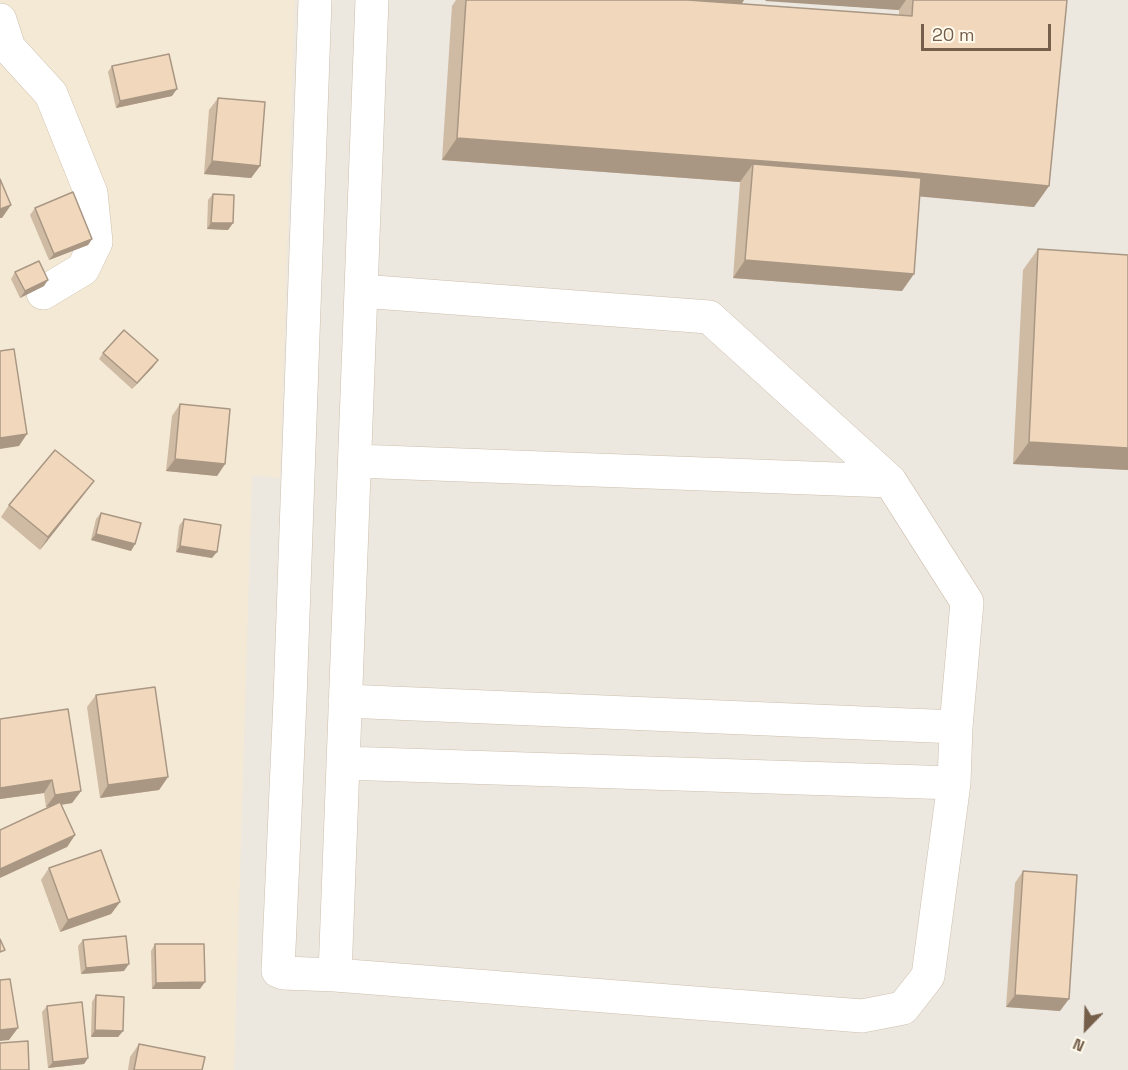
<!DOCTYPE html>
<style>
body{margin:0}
#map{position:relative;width:1128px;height:1070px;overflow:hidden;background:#fcf6e5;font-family:"Space Grotesk",sans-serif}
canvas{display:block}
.north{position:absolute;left:1056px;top:998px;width:60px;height:60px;-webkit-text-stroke:4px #fffaec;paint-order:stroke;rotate:203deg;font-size:16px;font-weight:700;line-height:24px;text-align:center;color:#755f4b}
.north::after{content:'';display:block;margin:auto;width:21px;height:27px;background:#755f4b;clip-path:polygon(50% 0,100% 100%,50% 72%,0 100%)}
.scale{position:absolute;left:921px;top:24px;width:130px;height:27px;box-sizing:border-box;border:3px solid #755f4b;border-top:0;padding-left:8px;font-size:18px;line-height:21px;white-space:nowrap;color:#755f4b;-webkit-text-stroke:4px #fffaec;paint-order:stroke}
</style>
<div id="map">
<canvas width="1128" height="1070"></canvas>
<div class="north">N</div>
<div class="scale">20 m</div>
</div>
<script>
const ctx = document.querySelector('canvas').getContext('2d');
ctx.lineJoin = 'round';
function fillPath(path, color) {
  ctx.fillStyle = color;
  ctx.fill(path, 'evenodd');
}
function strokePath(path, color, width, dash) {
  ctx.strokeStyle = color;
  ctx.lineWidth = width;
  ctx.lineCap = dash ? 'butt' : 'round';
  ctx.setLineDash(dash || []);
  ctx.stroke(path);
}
fillPath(new Path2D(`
 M0,0H1128V1070H0Z`), '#f4e9d4');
fillPath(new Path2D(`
 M295,0H1128V1070H234L252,475L280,478Z`), '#ece7df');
const minor = new Path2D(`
 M315,0L290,699L278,971L283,973L335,975L862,1016L903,1008L928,976L954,783L956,727L967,602L890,481L709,317L361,291
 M0,20L9,48L51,94L91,193L96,242L83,269L43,293
 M355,461L890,481
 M345,701L956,727
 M343,763L954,783
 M335,975L372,0`);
strokePath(minor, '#cebfac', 34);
strokePath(minor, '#fff', 33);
fillPath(new Path2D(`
 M456,0H744L741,4L899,15V10L765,0H1067L1049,186L1034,207L920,196L902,291L733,278L740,182L442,160L452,6Z
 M112,66L172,96L116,108L108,72Z
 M218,98L260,166L251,178L204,174L209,110Z
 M213,194L233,223L228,230L207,229L208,200Z
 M35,208L92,239L88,245L49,260L30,215Z
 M1038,249L1128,255V470L1013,464L1023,270Z
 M15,272L44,286L20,298L11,279Z
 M103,353L153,367L132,389L99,359Z
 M180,404L225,464L217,476L166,471L172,416Z
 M85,493L40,550L1,517L9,505Z
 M101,513L135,544L131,551L91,540L96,519Z
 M184,519L212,558L176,552L179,526Z
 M96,695L168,777L159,790L100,798L87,707Z
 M0,719L81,791L72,803L61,805L75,835L67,847L52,806L46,807L44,793L0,799Z
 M49,868L120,902L111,914L60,932L41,880Z
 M1023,871L1060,1011L1006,1007L1015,883Z
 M83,940L124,971L81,974L78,946Z
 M155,944L200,989H152L151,951Z
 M96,995L123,1031L118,1037H91L92,1002Z
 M47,1006L88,1058L84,1064L48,1068L42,1012Z
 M139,1044L202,1070H128L130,1057Z`), '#cfbaa3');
fillPath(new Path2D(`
 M698,0H744L741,5L697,1Z
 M766,0H906L899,10L765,1Z
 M177,89L172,96L116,108L120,101Z
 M457,138L897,171L1049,186L1034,207L882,193L753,164L740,182L442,160Z
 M212,161L260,166L251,178L204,174Z
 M11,205L2,218H0V209Z
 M211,223H233L228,230L207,229Z
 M92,239L88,245L49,260L54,254Z
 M745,260L914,274L902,291L733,278Z
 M48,280L44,286L20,298L25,291Z
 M158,360L153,367L132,389L137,383Z
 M27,434L19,446L0,449V438Z
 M1029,442L1128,448V470L1013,464Z
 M175,459L225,464L217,476L166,471Z
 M94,481L85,493L40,550L48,537Z
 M96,534L135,544L131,551L91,540Z
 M180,546L217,552L212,558L176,552Z
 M168,777L159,790L100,798L108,785Z
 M52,780L44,793L0,799V788Z
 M81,791L72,803L46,807L55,795Z
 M75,835L67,847L0,878V869Z
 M120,902L111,914L60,932L68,920Z
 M129,964L124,971L81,974L86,968Z
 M205,982L200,989H152L156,983Z
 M1015,995L1069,999L1060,1011L1006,1007Z
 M18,1028L9,1040L0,1041V1030Z
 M95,1030L123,1031L118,1037H91Z
 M88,1058L84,1064L48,1068L53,1062Z`), '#a99784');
const building = new Path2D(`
 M466,0H688L912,16L913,0H1067L1049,186L897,171L457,138Z
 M169,54L177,89L120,101L112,66Z
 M218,98L265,102L260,166L212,161Z
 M753,164L921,178L914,274L745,260Z
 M0,179L11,205L0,209Z
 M73,192L92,239L54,254L35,208Z
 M213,194L234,195L233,223H211Z
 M1038,249L1128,255V448L1029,442Z
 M39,261L48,280L25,291L15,272Z
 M124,330L158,360L137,383L103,353Z
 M14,349L27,434L0,438V351Z
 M180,404L230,409L225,464L175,459Z
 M55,450L94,481L48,537L9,505Z
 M101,513L141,523L135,544L96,534Z
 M184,519L221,525L217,552L180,546Z
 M155,687L168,777L108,785L96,695Z
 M68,709L81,791L55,795L52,780L0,788V719Z
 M60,802L75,835L0,869V830Z
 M101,850L120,902L68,920L49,868Z
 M1023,871L1077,875L1069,999L1015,995Z
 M126,936L129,964L86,968L83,940Z
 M0,939L5,950L0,952Z
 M155,944H204L205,982L156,983Z
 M10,979L18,1028L0,1030V980Z
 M96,995L124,997L123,1031L95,1030Z
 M82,1002L88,1058L53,1062L47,1006Z
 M28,1041L29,1070H0V1043Z
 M139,1044L205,1057L202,1070H134Z`);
fillPath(building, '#f1d8bd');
strokePath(building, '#a99784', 1.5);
</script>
